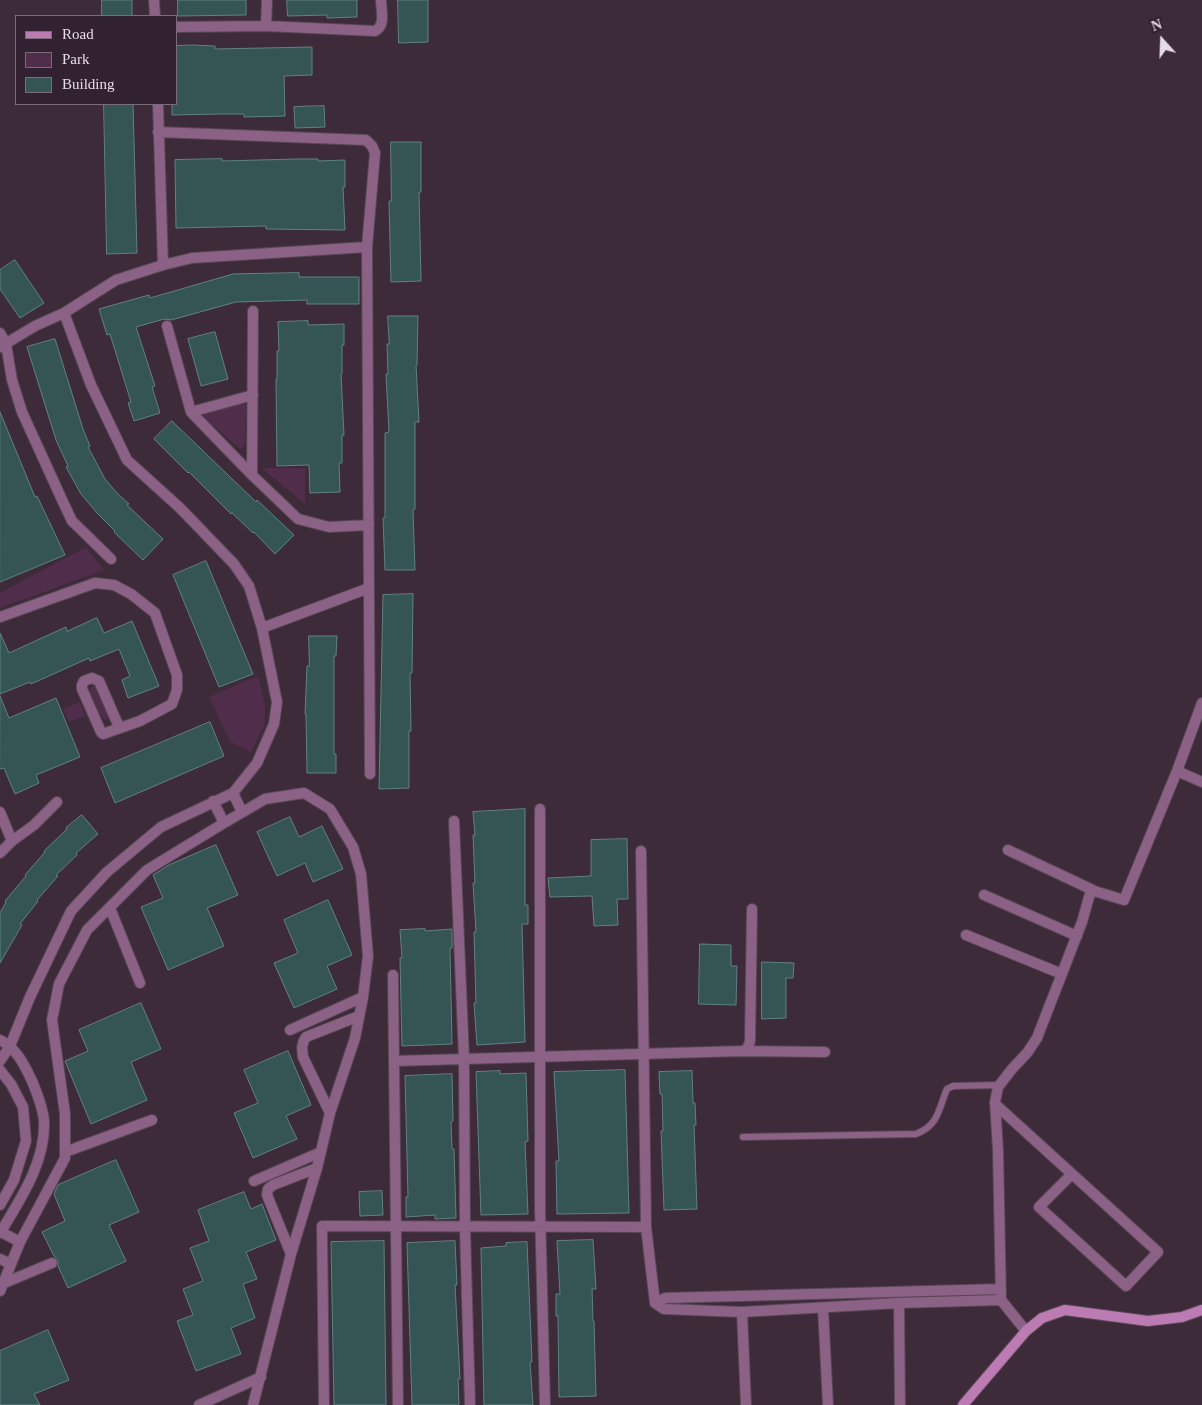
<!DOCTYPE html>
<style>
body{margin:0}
#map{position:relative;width:1202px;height:1405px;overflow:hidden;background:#3d2b3a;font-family:Georgia,serif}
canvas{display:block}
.legend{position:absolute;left:15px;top:15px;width:162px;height:90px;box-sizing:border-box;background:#322130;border:1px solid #7a6c78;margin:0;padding:6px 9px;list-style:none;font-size:15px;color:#e7dce5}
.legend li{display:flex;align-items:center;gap:10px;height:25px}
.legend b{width:25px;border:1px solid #7a6c78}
.north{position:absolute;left:1137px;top:15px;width:50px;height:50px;-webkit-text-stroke:4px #322130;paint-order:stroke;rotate:340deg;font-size:14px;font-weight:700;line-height:20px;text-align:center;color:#e7dce5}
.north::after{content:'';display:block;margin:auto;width:18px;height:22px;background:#e7dce5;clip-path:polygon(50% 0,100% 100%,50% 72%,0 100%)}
</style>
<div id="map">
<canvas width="1202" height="1405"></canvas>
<ul class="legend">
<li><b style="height:6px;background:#bd7bb4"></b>Road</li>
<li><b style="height:14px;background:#512d4c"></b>Park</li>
<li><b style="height:14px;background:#355454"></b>Building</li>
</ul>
<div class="north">N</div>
</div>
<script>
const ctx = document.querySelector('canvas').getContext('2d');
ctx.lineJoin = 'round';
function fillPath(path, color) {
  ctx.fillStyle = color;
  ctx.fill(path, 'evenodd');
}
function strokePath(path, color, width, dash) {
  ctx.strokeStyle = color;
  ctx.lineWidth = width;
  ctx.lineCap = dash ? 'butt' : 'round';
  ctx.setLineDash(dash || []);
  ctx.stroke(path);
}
fillPath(new Path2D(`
 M242,402L246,405L245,445L240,449L205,418L203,412Z
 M262,468H305V504Z
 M86,547L104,570L0,608V593Z
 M258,676L265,705V723L251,752L230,742L209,697Z
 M92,685L98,688L110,717L106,720L101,717L89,690Z
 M80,702L85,716L69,722L63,709Z`), '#512d4c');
const building = new Path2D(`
 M102,0H132V16H102Z
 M178,0H246V15L178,16Z
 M287,0H357V17L327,18V15L288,16Z
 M398,0H428V42L399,43Z
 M192,45L215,46V49L312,47V75L284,76L285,116L244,117V114H220L172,115V104H176V46Z
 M104,104H133L137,253L107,254Z
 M324,106L325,127L295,128L294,107Z
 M391,142H421V192H419L421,281L391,282L389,201H391Z
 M222,159V161L296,159H318V161L345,160V187H343L345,230L266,229V226L176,228L175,160Z
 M15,260L44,303L20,318L0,289V270Z
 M299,273V277H359V304H307V300L236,302L171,320L164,319L136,327L155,386L152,387L160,413L134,421L128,403L131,402L110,334L107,335L99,309L149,295L150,298L233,274Z
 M388,316H418L417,365H416L419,422H415V509L413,510L415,570H385L383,518H385V433L389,432L386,374H388L387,344H389Z
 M308,321V325L344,324V345H342V374H341L344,435H342V463H339L340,492L310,493L309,465L277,466L276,379H277V351H279L278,322Z
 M215,332L228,379L201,386L188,339Z
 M55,339L83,429L90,446L88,447L105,479L117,493L129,504L127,505L163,539L143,560L114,532L115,531L97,513L81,494L66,467L68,466L56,440L27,347Z
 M0,412L35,497L37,496L65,555L0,582Z
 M172,421L256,502L257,500L294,535L275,554L254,532L253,533L232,513L231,514L189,472L188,473L154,439Z
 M206,561L253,674L219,687L173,575Z
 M413,594L412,673H410L411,731H409V788L379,789L383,595Z
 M97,618L104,633L132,621L159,686L128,698L122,680L130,676L119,649L90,661L89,658L31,684L30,682L0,694V633L9,653L66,627L67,631Z
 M309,636H337L336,656H334V754H336V773H307L306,714H305L307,666H309Z
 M0,696L9,718L56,698L80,757L36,775L39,783L15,794L4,768L0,769Z
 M210,722L224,756L115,803L101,768Z
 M525,809V905H528V924H522L525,1042L477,1045L474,1003H476L474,932H476L473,883H475L473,835H475L473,812Z
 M82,815L98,834L76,853L77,855L56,875L58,876L37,900L38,901L20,924L22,925L0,963V913L6,902L5,901L26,876L25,875L45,852L44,851L67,829L66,828Z
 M290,817L299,837L322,826L343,869L313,882L305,863L277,876L257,832Z
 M627,839L628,899H617L618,925L594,926L592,896L550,897L548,878L591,876V840Z
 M216,845L238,895L207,908L224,946L168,970L141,907L163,898L153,875L169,865Z
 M328,900L352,955L327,966L337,989L294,1008L274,963L298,953L284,920Z
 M425,929V931L452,929V948H450L452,1044L402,1046L400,958H402L400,930Z
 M700,944L731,945V966H737L736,1005L699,1004Z
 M762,962L794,963L793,978H786V1018L762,1019Z
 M141,1003L161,1049L131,1062L147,1100L91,1124L65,1061L88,1051L79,1030Z
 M288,1051L311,1105L286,1116L297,1139L253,1158L234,1113L258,1103L244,1070Z
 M625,1070L629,1213L557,1214L556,1161H559L554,1072Z
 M500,1071V1074L526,1073L528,1141L525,1142L528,1214L481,1215L476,1072Z
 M692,1071L693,1103H695L696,1125H694L697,1209L664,1210L661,1131H663L662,1094H660L659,1072Z
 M452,1074L453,1121L451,1122L452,1149H454L456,1218L435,1219V1215L406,1217V1197H408L405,1076Z
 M116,1160L139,1212L109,1225L126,1261L68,1288L58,1266V1260L54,1256L42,1232L65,1221L54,1194L58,1185Z
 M382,1191L383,1215L360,1216L359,1192Z
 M244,1192L251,1209L262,1204L276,1240L246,1252L257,1279L243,1284L255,1318L231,1328L241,1354L196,1371L177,1321L193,1315L183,1289L203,1281L190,1248L209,1241L198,1210Z
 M593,1240L596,1289H592L593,1321H594L596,1396L559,1397L558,1316H556V1294H560L557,1241Z
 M384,1241L386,1405H334L331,1242Z
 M455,1241L457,1285H455L460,1379H458L459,1404L458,1405H412L407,1243Z
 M527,1242L532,1362H530L533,1405H484L481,1248L506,1246V1243Z
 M48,1330L69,1380L34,1394L40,1405H0V1351Z`);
fillPath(building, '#355454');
strokePath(building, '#618282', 1);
const lane = new Path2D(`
 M743,1137L916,1134C939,1125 938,1110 947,1089L953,1086L1000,1085`);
const street = new Path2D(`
 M154,0L155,16
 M266,26L267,0
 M176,27L266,26L375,31C386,26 381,10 381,0
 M158,104L163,265
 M158,132L366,140L372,146L375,153L367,247L370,774
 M167,326L191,412L252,475L298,519L329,527L369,525
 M0,333L6,344L12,380L22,412L63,502L72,521L111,559
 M0,347L35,326L64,313L116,280L163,265L192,258L367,247
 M191,412L253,395
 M252,475L253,311
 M0,617L95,583L114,585L131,594L155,613L177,675V690L172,704L140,721L103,734L101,732L82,689V685L84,681L92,678L99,681L119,727
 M262,628L369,588
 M1177,771L1202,782
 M233,793L242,812
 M213,801L224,823L265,799L304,793L330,809L353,847L361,874L368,956L363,997L355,1038L330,1113L317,1168L291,1254L253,1405
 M540,809V1208L545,1405
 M0,812L12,841L34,825L57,802
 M454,821L464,1058L465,1228L470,1405
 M1008,850L1097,892
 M641,851L646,1227L655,1303
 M0,853L12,841
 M984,895L1077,936
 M110,908L140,983
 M966,935L1062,974
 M393,975L398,1405
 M290,1030L363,997
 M0,1040C17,1049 24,1064 32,1081C37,1093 43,1109 44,1121C46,1162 20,1200 0,1233
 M743,1051L825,1052
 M0,1061L10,1046L30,997L71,911L107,872L161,827L233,793L257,763L274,724L277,702L262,628L249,586L234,564L180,508L127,460L91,385L64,313
 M394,1061L743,1051L748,1048L750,1041L752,909
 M0,1070L11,1084L23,1107L26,1141L14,1180L0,1205
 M995,1104L1158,1252L1126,1286L1039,1207L1072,1174
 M330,1113L303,1057C302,1049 301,1044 306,1037L359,1016
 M65,1152L152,1120
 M254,1181L321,1152
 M20,1242L65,1158V1114L52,1020L59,984L87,930L147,870L224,823
 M291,1254L267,1195L268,1189L273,1185L317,1168
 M0,1259L11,1264
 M2,1284L52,1263
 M0,1291L20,1242L1,1232
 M655,1303L664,1309L742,1312L899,1303L1001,1300
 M655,1303L665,1298L1001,1289
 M899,1303L900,1405
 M823,1308L828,1405
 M742,1312L746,1405
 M1026,1331L1001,1300L998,1150L995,1102L998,1087L1012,1069L1027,1053L1037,1038L1082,922L1091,890L1124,900L1177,771L1202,703
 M199,1405L261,1377
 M324,1405L322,1226L646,1227`);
const secondary = new Path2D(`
 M963,1405L1026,1331L1042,1318L1065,1310L1148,1321L1182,1317L1202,1310`);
strokePath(lane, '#584755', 8);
strokePath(street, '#584755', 12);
strokePath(secondary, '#584755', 12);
strokePath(lane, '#8b6285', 6);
strokePath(street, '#8b6285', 10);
strokePath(secondary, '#bd7bb4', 10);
</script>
